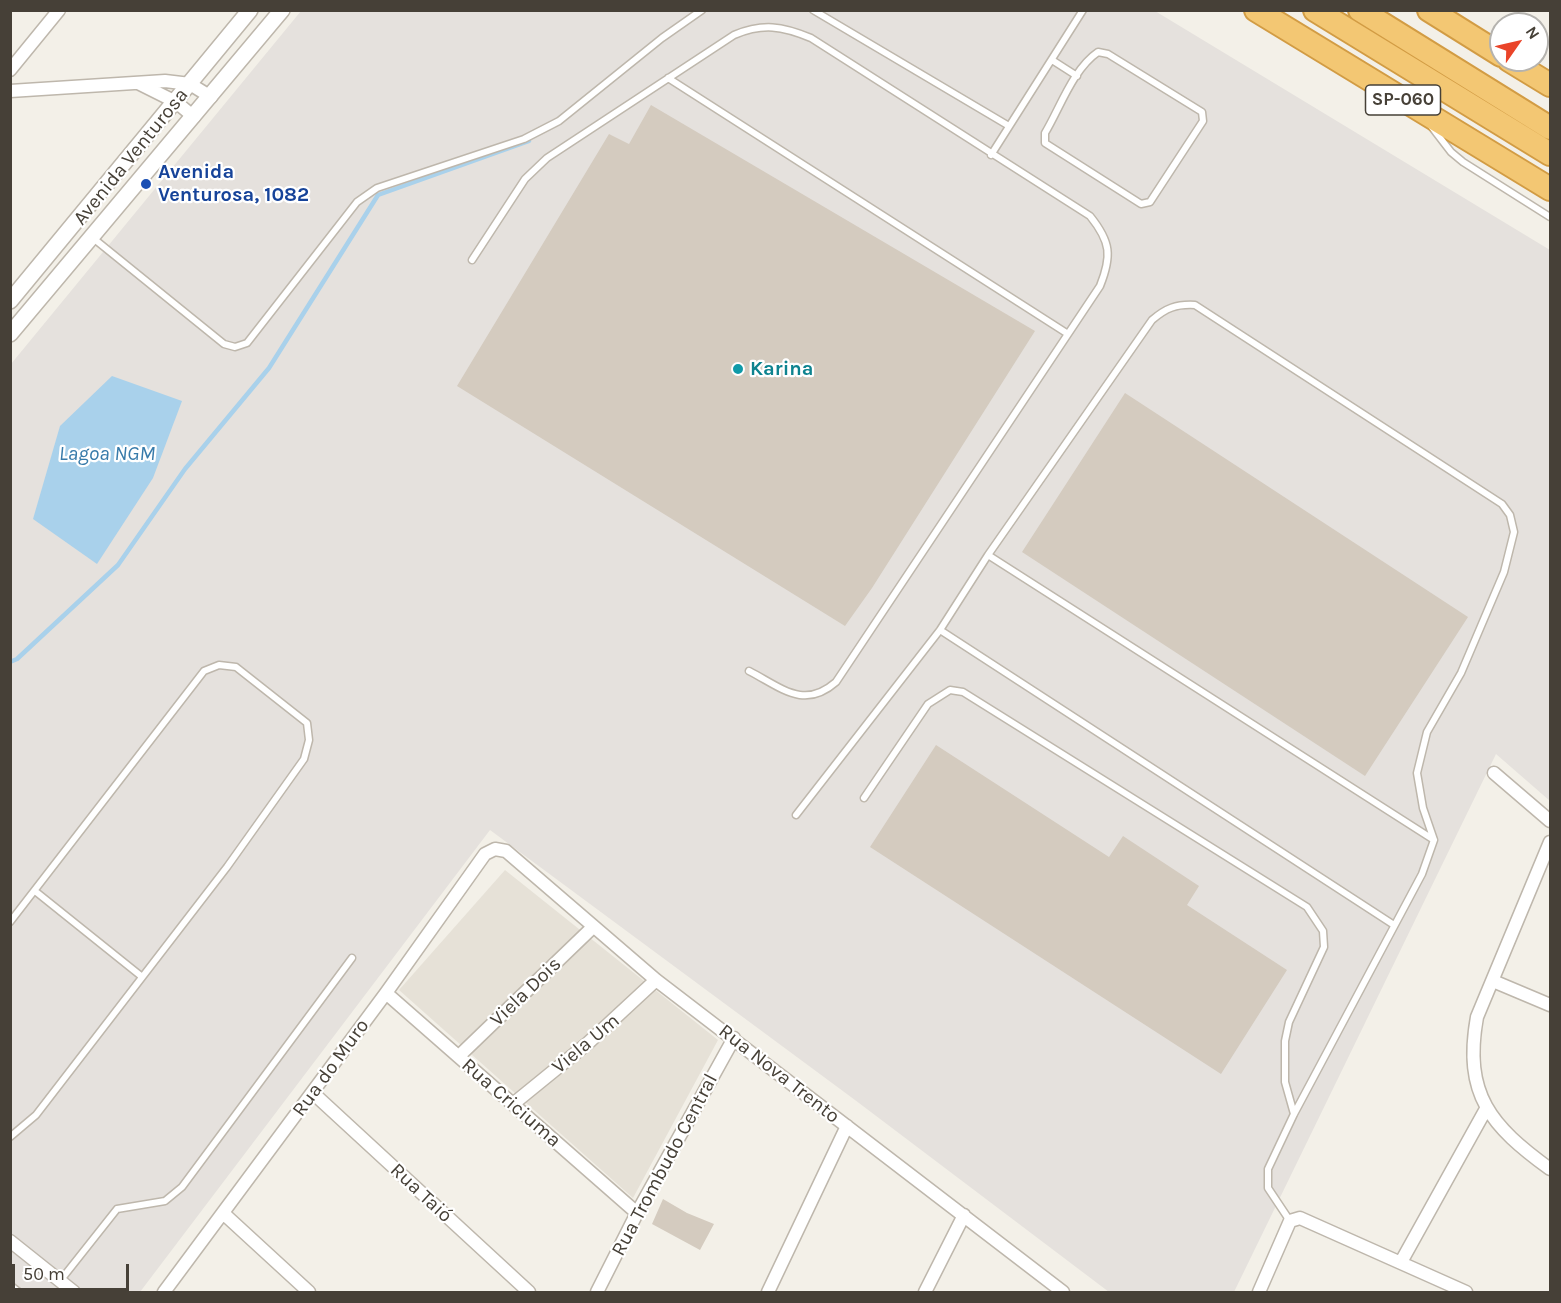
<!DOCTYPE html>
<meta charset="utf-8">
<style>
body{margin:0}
#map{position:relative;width:1561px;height:1303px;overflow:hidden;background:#f3f0e8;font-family:Karla,sans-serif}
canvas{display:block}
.frame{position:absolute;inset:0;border:12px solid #464037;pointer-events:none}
.north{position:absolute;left:1489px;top:12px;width:60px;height:60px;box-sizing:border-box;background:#fff;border:2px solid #b5b3af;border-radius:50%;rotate:56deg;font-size:16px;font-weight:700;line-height:24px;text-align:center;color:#464037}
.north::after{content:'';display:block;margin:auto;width:21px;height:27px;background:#ea4429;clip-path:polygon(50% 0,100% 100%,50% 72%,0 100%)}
.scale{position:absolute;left:12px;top:1264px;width:117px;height:27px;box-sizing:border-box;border:3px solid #464037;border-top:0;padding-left:8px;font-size:18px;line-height:21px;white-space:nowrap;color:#464037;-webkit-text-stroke:4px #fff;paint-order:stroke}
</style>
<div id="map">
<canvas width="1561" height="1303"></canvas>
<div class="frame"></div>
<div class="north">N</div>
<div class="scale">50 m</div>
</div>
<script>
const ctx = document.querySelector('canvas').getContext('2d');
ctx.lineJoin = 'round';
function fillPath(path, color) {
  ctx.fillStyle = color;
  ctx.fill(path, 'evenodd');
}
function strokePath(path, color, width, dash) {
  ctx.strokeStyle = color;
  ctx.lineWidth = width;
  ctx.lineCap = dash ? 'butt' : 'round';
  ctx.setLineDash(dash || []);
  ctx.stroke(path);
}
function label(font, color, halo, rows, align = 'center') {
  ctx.font = font + ' Karla,sans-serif';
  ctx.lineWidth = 4.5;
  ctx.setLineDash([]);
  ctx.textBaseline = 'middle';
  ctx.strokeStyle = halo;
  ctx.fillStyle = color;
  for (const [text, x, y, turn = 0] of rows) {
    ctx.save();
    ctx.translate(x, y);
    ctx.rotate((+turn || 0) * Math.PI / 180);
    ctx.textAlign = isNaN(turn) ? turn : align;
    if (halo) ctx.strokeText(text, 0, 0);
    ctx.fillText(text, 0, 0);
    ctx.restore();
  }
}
fillPath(new Path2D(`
 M505,870L718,1040L633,1198L399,990Z`), '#e6e1d7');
fillPath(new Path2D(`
 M301,11H1155L1550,250V801L1496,754L1234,1292H1109L855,1100L490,830L140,1292H11V364Z`), '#e5e1dd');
fillPath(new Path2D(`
 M112,376L182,401L153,478L97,564L33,519L60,426Z`), '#a9d1eb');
strokePath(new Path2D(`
 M10,662L17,659L118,565L185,469L269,368L378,195L529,141`), '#a9d1eb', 4.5);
fillPath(new Path2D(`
 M651,105L1035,331L872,588L845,626L457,386L609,134L629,144Z
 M1125,393L1468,617L1365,776L1022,552Z
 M936,745L1109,857L1123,836L1199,886L1187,905L1287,970L1221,1074L870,847Z
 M663,1199L687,1213L714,1224L700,1250L652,1224Z`), '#d4cbbf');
const service = new Path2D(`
 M813,10L1009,126
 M1098,52L1108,54L1202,112L1203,121L1150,202L1141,204L1045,143V133C1060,108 1073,69 1098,52Z
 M1052,60L1077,76
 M668,78L1068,334
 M1431,126L1451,152L1463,162L1550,217
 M991,155L1083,10
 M93,238L224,344L235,347L247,343L357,202L377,188L524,139L559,121L662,38L702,10
 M472,260L525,179L547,158L734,35C763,23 782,26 811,38L1090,216C1111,242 1112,256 1100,286L836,682C804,710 782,688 749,671
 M988,555L1434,840
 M940,630L1394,925
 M864,798L928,704L950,690L963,692L1307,907L1323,931L1324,947L1289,1022L1285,1041V1082L1294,1114
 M796,815L940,630L988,555L1152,320C1166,308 1176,304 1195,305L1502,504L1510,515L1514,532L1504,572L1461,673L1427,732L1417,773L1423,808L1434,840L1422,874L1294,1114L1268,1169V1188L1290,1221
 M35,891L141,976
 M10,922L204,671L219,665L236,667L307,723L309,740L304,759L227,867L36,1115L10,1137
 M60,1281L117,1209L165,1201L182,1187L352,958
 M10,1285L19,1292`);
const minor = new Path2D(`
 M10,70L59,10
 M138,83L176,102L194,117
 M10,91L165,81L190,84L211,97
 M1494,773L1550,821
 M1550,842L1477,1017C1463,1095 1491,1126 1550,1169
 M1493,981L1550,1005
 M386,993L637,1213
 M459,1056L593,927
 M313,1093L529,1292
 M513,1104L588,1043L656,980
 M223,1213L309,1292
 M10,1241L74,1292
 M1401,1262L1486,1109
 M164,1292L386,993L485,854L495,849L506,851L656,980L1063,1292
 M597,1292L637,1213L734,1038
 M768,1292L847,1126
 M925,1292L964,1215
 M1259,1292L1290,1221L1300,1218L1466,1292`);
const tertiary = new Path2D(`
 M10,301L250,10
 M10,334L282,10`);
const motorway = new Path2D(`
 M1256,10L1550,189
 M1315,10L1550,154
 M1360,10L1550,128
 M1429,10L1501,55
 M1509,60L1550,85`);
strokePath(service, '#beb7ac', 9);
strokePath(minor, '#beb7ac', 15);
strokePath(tertiary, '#beb7ac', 18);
strokePath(motorway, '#d29c44', 26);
strokePath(service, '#fff', 6);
strokePath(minor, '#fff', 12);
strokePath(tertiary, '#fff', 15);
strokePath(motorway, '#f3c773', 22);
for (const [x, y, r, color] of [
 [146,184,6,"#1a4fb4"],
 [738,369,6,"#0f9aa8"]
]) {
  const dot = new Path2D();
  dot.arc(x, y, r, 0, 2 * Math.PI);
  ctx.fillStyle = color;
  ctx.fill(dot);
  strokePath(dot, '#fff', 2);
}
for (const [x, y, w] of [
 [1403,100,75]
]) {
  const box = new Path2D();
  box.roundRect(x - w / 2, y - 15, w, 30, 4.5);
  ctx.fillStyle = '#fff';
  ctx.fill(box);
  strokePath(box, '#464037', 1.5);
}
label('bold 18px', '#464037', null, [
 ["SP-060",1403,100]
]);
label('20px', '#464037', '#fff', [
 ["Avenida Venturosa",131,157,-51],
 ["Viela Dois",526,992,-44],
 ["Viela Um",586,1044,-40],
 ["Rua do Muro",331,1068,-54],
 ["Rua Nova Trento",779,1074,38],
 ["Rua Criciuma",511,1103,41],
 ["Rua Trombudo Central",665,1165,-62],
 ["Rua Taió",421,1193,43]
]);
label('bold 20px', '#164399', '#fff', [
 ["Avenida",158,172],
 ["Venturosa, 1082",158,195]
], 'left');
label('bold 20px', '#0d838f', '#fff', [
 ["Karina",750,369]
], 'left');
label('italic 21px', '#387baa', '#fff', [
 ["Lagoa NGM",107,454]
]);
</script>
